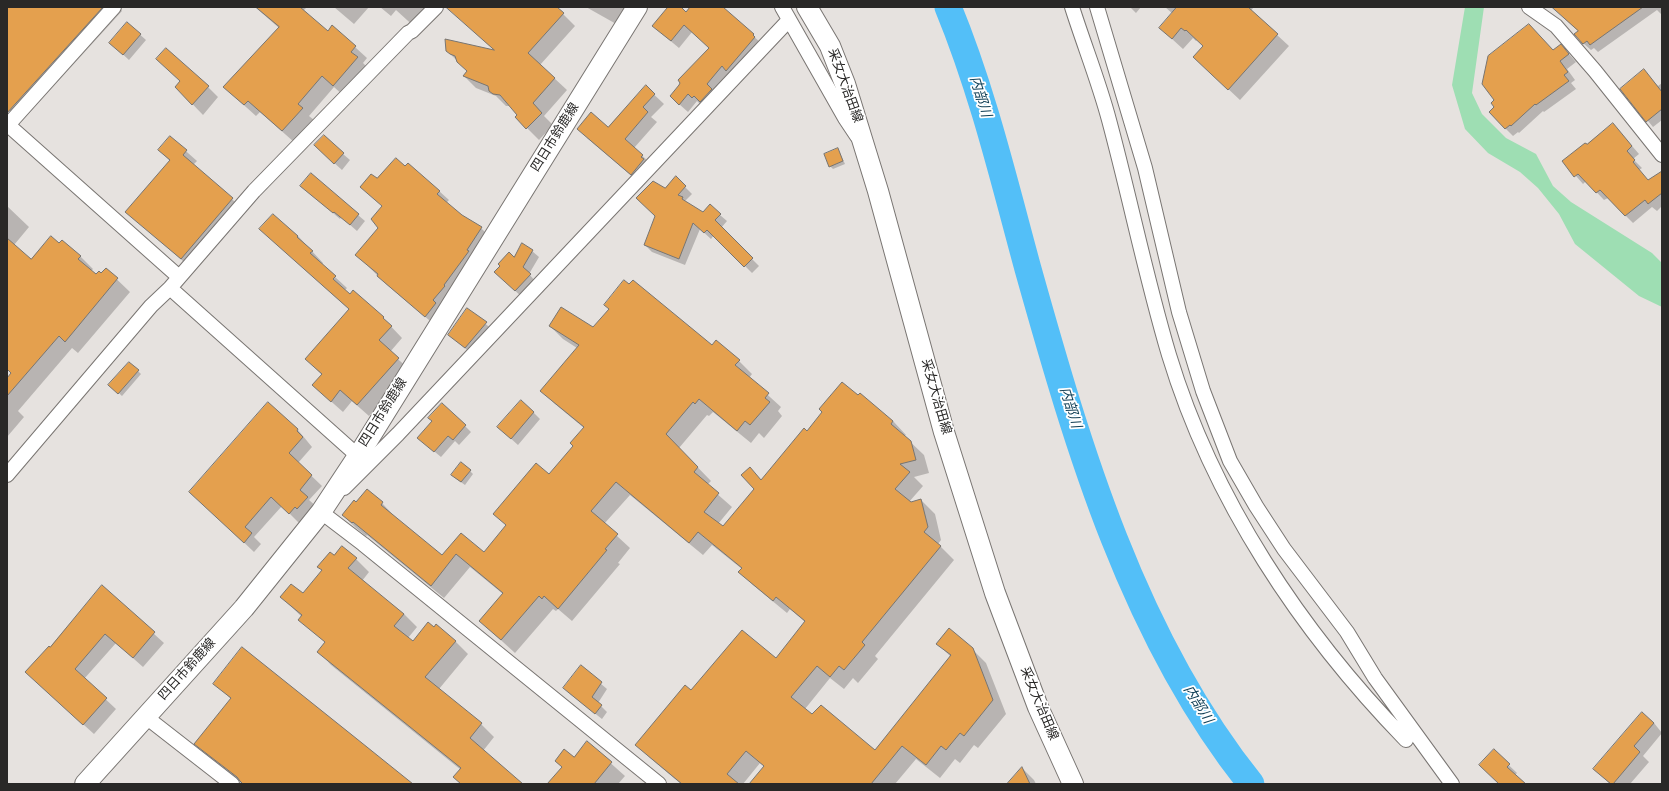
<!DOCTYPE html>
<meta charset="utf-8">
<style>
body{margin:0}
#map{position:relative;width:1669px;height:791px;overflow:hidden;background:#e6e2df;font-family:Overpass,sans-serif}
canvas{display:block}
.frame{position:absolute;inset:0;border:8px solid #292827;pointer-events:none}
</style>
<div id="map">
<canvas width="1669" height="791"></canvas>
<div class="frame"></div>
</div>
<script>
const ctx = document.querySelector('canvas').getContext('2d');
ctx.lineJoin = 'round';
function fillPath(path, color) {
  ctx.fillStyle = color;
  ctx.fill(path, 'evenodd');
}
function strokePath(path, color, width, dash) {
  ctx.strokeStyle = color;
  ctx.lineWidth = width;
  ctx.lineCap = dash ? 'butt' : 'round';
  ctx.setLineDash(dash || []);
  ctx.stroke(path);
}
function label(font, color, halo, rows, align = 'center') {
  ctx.font = font + ' Overpass,"Noto Sans JP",sans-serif';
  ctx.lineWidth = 3.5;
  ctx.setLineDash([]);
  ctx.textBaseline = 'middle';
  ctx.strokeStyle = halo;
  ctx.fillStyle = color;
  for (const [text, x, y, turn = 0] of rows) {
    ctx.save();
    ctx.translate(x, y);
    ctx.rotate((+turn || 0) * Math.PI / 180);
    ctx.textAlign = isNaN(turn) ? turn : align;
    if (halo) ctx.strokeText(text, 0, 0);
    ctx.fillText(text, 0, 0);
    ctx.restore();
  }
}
fillPath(new Path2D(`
 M1465,7H1484L1472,93L1482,114L1506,138L1536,154L1553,186L1571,202L1652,253L1662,263V307L1639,296L1575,244L1559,214L1538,188L1520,172L1488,153L1465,129L1452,85Z`), '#9edeb3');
fillPath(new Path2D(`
 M7,7H118L122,11L22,121L7,108Z
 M255,7H307L303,11L328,32L333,27L367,58L363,63L369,69L345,97L334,87L309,116L314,120L294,142L260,112L256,116L236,98L279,28Z
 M334,7H369L354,24Z
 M380,7H431L439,15L432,22L429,19L418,30L396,10L391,16Z
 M458,7H556L575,26L540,65L567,90L544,116L553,125L539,140L516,117L519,115L511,106H506L496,96L476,88L464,76L468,71L449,53L496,51L453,12Z
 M586,7H628L618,25Z
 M669,7H679L686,13L692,7H721L761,43L701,105L697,101L688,112L679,104L710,48L692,32L679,48L661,33Z
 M1130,7H1141L1136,13Z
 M1165,7H1252L1253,8L1251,11L1289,46L1240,100L1194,57L1204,46L1197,40L1196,41L1193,38L1183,49L1160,28L1173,14Z
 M1552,7H1662V15L1657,10L1598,52L1594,48L1591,50L1583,43L1579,31Z
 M127,23L146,40L129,60L116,48Z
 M1553,51L1568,53L1576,62L1567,69L1575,80L1571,83L1576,89L1544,112L1543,111L1519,133L1518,132L1513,136L1505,128Z
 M1644,71L1658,86L1662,83V120L1653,127L1622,89Z
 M176,87H208L218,97L203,115Z
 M646,87L664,104L651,117L657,122L634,148L651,164L640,183L587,138L608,128Z
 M1620,132L1639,154L1633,159L1642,168L1639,170L1648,181L1662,175V206L1657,211L1652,207L1633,223L1608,198L1604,200L1586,181L1583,184L1563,161L1587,146Z
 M170,137L197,161L193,165L242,208L191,268L126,212L170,161L159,150Z
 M837,150L840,153L845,164L833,169L830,166Z
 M322,152L343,154L350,160L342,170Z
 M406,168L439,191L449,200L446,203L461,216L481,228L490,237L435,325L387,285L357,255L379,228L383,207L377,180Z
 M676,178L692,194L685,201L687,203L703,213L720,215L727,221L721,228L759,266L752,273L714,235L711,239L700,229L685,265L652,252L645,245L665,189Z
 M301,186L358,215L365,221L357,231L341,217L340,219Z
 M7,206L29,227L14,245L31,260L59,244L80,256L93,269L91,271L96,276L102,274L106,269L130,292L78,353L72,348L18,411L24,417L7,437V380L12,374L7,369Z
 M298,236L323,263L322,265L347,288L344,291L350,296L353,292L383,318L402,338L390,352L410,370L369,416L352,401L343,412L325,396L322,375L306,359L350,310L272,240Z
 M532,251L539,257L529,274L536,282L522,297L502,279Z
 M467,309L493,330L472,354L449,335Z
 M550,326L593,329L712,347L739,361L752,374L749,378L781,407L778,411L782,416L764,438L759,433L751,443L713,412L709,416L707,415L679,448L711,481L707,485L732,507L718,524L723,527L755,489L750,469L762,481L808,432L893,421L906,435L904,436L924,455L929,473L914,477L923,486L909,502L911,503L921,500L935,514L941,540L938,544L954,560L875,656L878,659L858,683L853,678L844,689L830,678L805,709L813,716L875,752L951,657L938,644L972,649L986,663L1006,714L978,748L974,745L960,763L955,759L940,778L916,759L895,784H750L765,767L760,763L743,784H681L650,758L637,745L691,692L776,660L805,622L790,609L787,613L753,585L740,572L742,569L712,545L703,555L630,495L604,524L630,548L618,563L620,564L572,621L558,609L556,611L553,609L515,653L480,621L503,594L470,567L444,598L367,535L366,536L356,528L343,515L356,504L382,503L395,517L442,556L461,534L484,553L507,526L495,514L549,475L574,446L584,428L555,404L542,391L577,348L563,339Z
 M138,371L141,374L122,396L110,385Z
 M268,403L298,430L312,447L298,463L322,486L309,500L317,507L299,523L282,506L254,537L261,544L254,552L200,501Z
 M533,412L540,419L518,445L498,427Z
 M465,426L471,432L459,445L455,441L441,457L424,443Z
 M470,471L473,474L465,485L455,478Z
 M335,556L356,559L369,572L362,581L404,614L417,627L408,638L413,642L434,628L455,641L468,654L439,689L481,724L494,737L483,751L521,784H461V770L331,665L319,652L326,643L299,620L302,617L281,597L303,595L323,571L319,567Z
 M102,587L164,643L143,667L116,643L84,679L116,709L94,734L36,682Z
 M581,667L607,689L598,703L607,712L602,719L570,694Z
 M214,683L413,784H242L208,756L195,743L231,699Z
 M1654,723L1662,733L1643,756L1649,762L1630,784H1610L1594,769Z
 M588,743L625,776L618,784H548L574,759Z
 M1494,751L1517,773L1515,775L1524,784H1501Z
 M1022,768L1034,780L1036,784H1008Z`), '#0003');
strokePath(new Path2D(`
 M948,7C983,92 1004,181 1028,269C1078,447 1133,637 1251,784`), '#53bff8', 27);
const building = new Path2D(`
 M7,7H103L7,113Z
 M256,7H300L328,31L332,25L356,46L351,52L358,57L333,86L322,76L298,104L303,108L282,131L248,101L244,105L223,87L279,27Z
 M446,7H557L564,13L528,53L555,78L533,103L542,113L526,129L515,117L517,115L500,95L493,94L489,91L488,86L463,76L467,71L457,62L455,56L450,54L446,51L445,39L494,50Z
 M665,7H681L686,12L690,7H723L754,34L753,35L755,37L726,71L722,66L707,84L712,89L700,102L694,96L692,98L688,94L679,105L670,96L679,85L680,83L678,80L709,48L684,25L671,41L652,26L667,8Z
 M1177,7H1248L1278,34L1228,90L1193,57L1203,46L1186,30L1185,31L1181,28L1172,39L1159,28Z
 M1552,7H1643L1590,45L1587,41L1583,44L1574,34L1578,31Z
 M127,22L141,34L123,55L109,43Z
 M1529,24L1553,50L1561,44L1569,54L1560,61L1568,72L1564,75L1569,81L1536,105L1535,104L1511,126L1510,125L1505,129L1489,112L1494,107L1491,103L1494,100L1482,84L1488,56Z
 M166,48L209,86L192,105L175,87L180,81L156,59Z
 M1644,69L1662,92V109L1646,122L1620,89Z
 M646,85L655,94L643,107L648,112L625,139L643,155L641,157L644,159L631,175L577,129L591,112L608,127Z
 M1613,123L1632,146L1627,151L1635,160L1633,162L1648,180L1662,171V193L1648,204L1645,200L1625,216L1600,190L1596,193L1578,174L1574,177L1562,161L1585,143L1587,144Z
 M324,135L344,153L334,164L314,145Z
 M170,136L187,150L183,155L233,198L181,259L125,212L170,160L158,150Z
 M838,148L843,161L829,167L824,154Z
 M396,158L405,166L408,163L440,191L437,194L462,215L482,227L467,250L469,251L444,285L445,286L433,300L436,303L425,317L377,276L378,274L355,255L378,228L371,219L382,206L360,187L371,174L377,178Z
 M311,173L359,214L350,225L334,212L333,213L300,186Z
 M676,176L686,186L678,195L683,197L682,199L703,212L710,204L721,214L715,220L753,258L744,267L707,230L704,233L693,223L679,259L644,245L655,216L636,198L653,181L665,188Z
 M273,214L298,236L297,237L313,251L310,253L336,276L333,279L350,294L353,290L384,317L383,318L392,326L379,340L399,358L357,405L340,390L331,402L312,385L322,374L305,359L349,309L259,229Z
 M51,236L59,243L62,240L81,256L78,259L96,274L99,271L101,273L106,268L118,278L65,342L59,336L7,396V378L11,373L7,369V238L31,259Z
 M522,243L533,250L523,267L531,274L515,291L494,272L500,266L498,264L509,252L514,257Z
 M624,280L629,284L633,280L712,345L716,340L740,360L735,365L769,393L765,398L770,402L750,425L745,421L737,431L699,399L695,404L693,402L666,434L698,467L694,472L719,493L704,512L723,526L754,489L741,475L750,467L761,480L804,428L807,431L822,412L819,409L842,382L858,395L860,393L893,421L891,424L911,441L916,460L900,464L910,472L895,489L911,502L921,499L928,527L924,532L941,546L862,642L865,645L844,670L839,666L830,677L817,666L791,697L812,714L821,705L875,750L951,655L936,644L949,628L973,648L993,700L964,736L960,733L946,750L941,746L926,765L902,746L871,784H749L764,766L746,751L727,774L739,784H682L635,745L685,685L691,690L742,630L776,658L805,621L776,597L773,601L738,572L742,568L698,532L689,543L616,482L591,511L618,534L605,549L607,550L558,609L544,596L542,599L539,596L501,640L479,621L503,593L456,554L431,586L353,522L352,523L342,515L354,500L356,502L367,489L383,502L381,505L442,555L461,533L484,552L506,525L493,514L536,463L549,474L573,446L570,443L584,427L540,391L579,345L549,326L561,307L593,327L609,309L604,305Z
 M467,308L487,322L465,348L448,335Z
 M129,362L139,370L118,394L108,385Z
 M521,400L534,412L511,439L497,427Z
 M268,402L298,429L297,431L303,437L289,453L312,475L300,490L308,497L297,509L295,507L289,514L271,497L245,527L252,533L244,543L189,492Z
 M442,403L466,425L453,440L448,436L434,452L417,438L432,421L428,418Z
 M461,462L471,470L461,482L451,475Z
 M342,546L357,558L348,568L404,614L394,626L413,641L428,622L434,627L436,624L456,641L425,677L482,723L470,738L523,784H461L453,777L461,768L317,652L325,642L298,620L302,615L280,597L291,584L303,593L322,570L317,567L330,552L334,555Z
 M102,585L155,632L133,658L105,634L75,669L107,698L83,725L25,672L49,646L50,647Z
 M242,647L357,739L413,784H243L240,781L237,777L194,744L231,698L213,684Z
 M581,665L602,682L592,697L602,705L595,714L563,688Z
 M1642,712L1654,723L1634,746L1640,752L1613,784H1611L1593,769Z
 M587,741L612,762L594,784H547L562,767L555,761L564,749L574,757Z
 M1494,749L1510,764L1507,767L1526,784H1499L1479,765Z
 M1022,767L1030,784H1007Z`);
fillPath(building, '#e4a04e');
strokePath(building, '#777471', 1);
const minor = new Path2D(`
 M782,7L845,118L857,136
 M1072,7C1084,45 1099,82 1109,120C1130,198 1146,278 1169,355C1213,500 1301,632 1406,740
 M1097,7L1145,168L1179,312L1203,391L1230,461L1256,506L1284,549L1347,632L1375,678L1452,784
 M1529,7L1556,26L1595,71L1662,155
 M7,124L179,277
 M8,125L114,7
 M170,288L358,456
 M7,475L151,306L170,288L254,191L408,33L412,31L436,7
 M344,488L398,434L788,21
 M327,506L321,512L363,544L659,784
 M146,717L232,784`);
const secondary = new Path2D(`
 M807,7L830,46L845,84L878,191L944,432L995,593L1038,707L1073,784
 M85,784L244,608L321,512L358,456L637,7`);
strokePath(minor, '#797572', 16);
strokePath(secondary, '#797572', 22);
strokePath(minor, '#fff', 14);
strokePath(secondary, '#fff', 20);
label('13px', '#292827', '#fff', [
 ["采女大治田線",844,86,70],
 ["四日市鈴鹿線",556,138,-58],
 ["采女大治田線",935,397,74],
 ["四日市鈴鹿線",384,413,-58],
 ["四日市鈴鹿線",188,670,-48],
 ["采女大治田線",1038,704,67]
]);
label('italic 14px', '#124057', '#fff', [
 ["内部川",979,97,73],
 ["内部川",1069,408,73],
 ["内部川",1197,705,58]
]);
</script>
